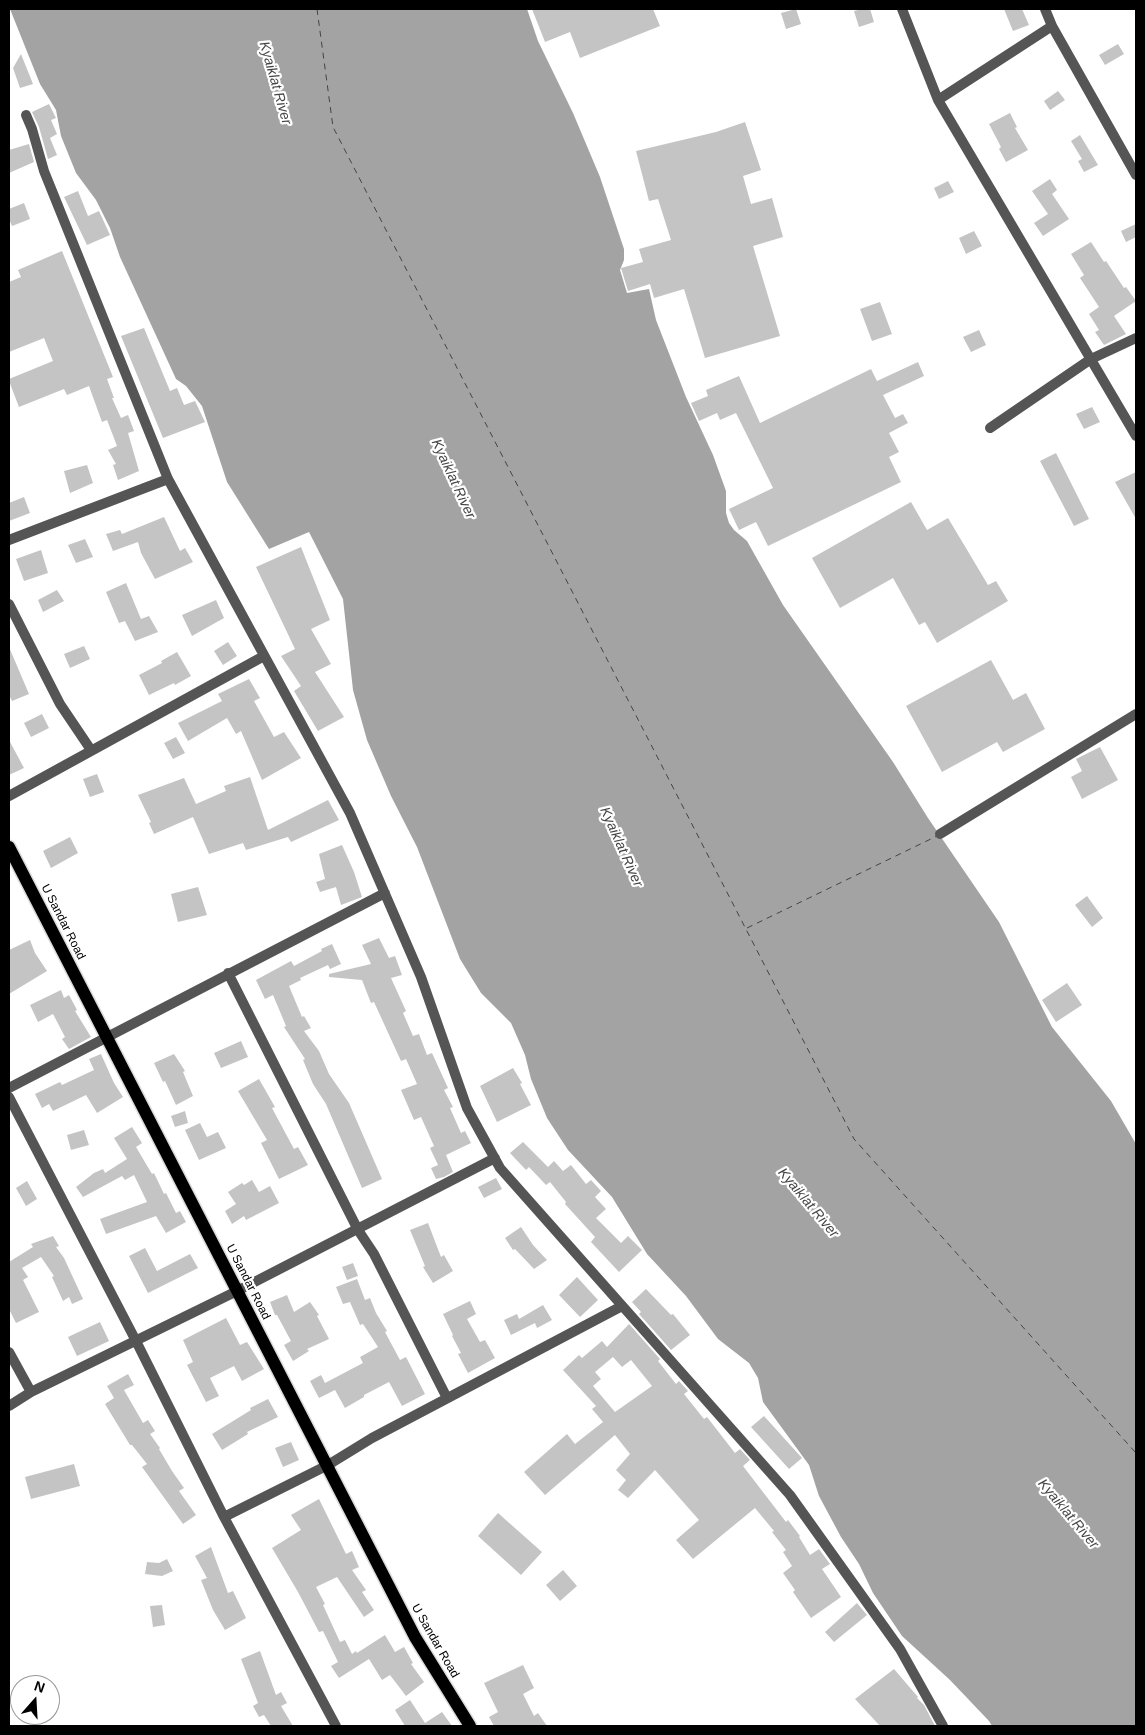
<!DOCTYPE html>
<style>
body{margin:0}
#map{position:relative;width:1145px;height:1735px;overflow:hidden;background:#fff;font-family:Arial,sans-serif}
canvas{display:block}
.frame{position:absolute;inset:0;border:10px solid #000;pointer-events:none}
.north{position:absolute;left:10px;top:1675px;width:50px;height:50px;box-sizing:border-box;background:#fff;border:1px solid #999;border-radius:50%;rotate:19deg;font-size:14px;font-weight:700;line-height:20px;text-align:center;color:#000}
.north::after{content:'';display:block;margin:auto;width:18px;height:22px;background:#000;clip-path:polygon(50% 0,100% 100%,50% 72%,0 100%)}
</style>
<div id="map">
<canvas width="1145" height="1735"></canvas>
<div class="frame"></div>
<div class="north">N</div>
</div>
<script>
const ctx = document.querySelector('canvas').getContext('2d');
ctx.lineJoin = 'round';
function fillPath(path, color) {
  ctx.fillStyle = color;
  ctx.fill(path, 'evenodd');
}
function strokePath(path, color, width, dash) {
  ctx.strokeStyle = color;
  ctx.lineWidth = width;
  ctx.lineCap = dash ? 'butt' : 'round';
  ctx.setLineDash(dash || []);
  ctx.stroke(path);
}
function label(font, color, halo, rows, align = 'center') {
  ctx.font = font + ' Arial,sans-serif';
  ctx.lineWidth = 4.5;
  ctx.setLineDash([]);
  ctx.textBaseline = 'middle';
  ctx.strokeStyle = halo;
  ctx.fillStyle = color;
  for (const [text, x, y, turn = 0] of rows) {
    ctx.save();
    ctx.translate(x, y);
    ctx.rotate((+turn || 0) * Math.PI / 180);
    ctx.textAlign = isNaN(turn) ? turn : align;
    if (halo) ctx.strokeText(text, 0, 0);
    ctx.fillText(text, 0, 0);
    ctx.restore();
  }
}
fillPath(new Path2D(`
 M10,9H527L538,41L573,113L600,177L624,249V260L620,270L627,293L649,289L656,320L686,397L713,455L726,491V513L729,523L734,530L747,541L783,605L893,762L928,818L999,922L1052,1027L1111,1101L1136,1144V1726H992L989,1721L950,1680L902,1636L873,1593L859,1564L841,1537L819,1496L809,1465L763,1402L758,1378L749,1363L718,1339L686,1296L647,1254L612,1197L568,1150L547,1118L531,1079L525,1055L511,1023L481,993L460,959L417,847L391,796L367,740L353,690L343,599L309,532L269,549L227,482L202,406L186,386L176,379L120,257L110,228L96,200L76,173L61,136L56,110L40,84Z`), '#a3a3a3');
strokePath(new Path2D(`
 M317,9L333,127L854,1139L1136,1453
 M747,928L937,836`), '#444', 1, [6, 5]);
fillPath(new Path2D(`
 M532,9H653L660,26L580,58L570,32L545,42Z
 M796,9L801,24L786,29L781,13Z
 M863,9H870L874,22L859,27L854,11Z
 M1004,9H1022L1029,25L1013,31Z
 M1118,44L1124,54L1105,65L1099,55Z
 M21,54L33,84L20,88L13,68Z
 M1058,91L1065,100L1050,110L1044,101Z
 M49,104L56,118L51,120L57,134L50,138L57,155L48,159L39,127L32,112Z
 M1010,113L1017,127L1015,128L1028,150L1006,162L999,149L1001,147L989,124Z
 M745,122L761,170L743,176L751,204L772,198L783,237L753,246L780,336L705,358L684,289L654,298L650,284L628,291L621,268L643,262L639,249L671,240L658,199L649,201L636,151L716,132Z
 M1080,135L1098,165L1084,172L1078,161L1082,159L1071,141Z
 M29,144L34,162L9,173V150Z
 M1050,179L1057,190L1052,194L1069,219L1043,236L1034,223L1048,214L1032,191Z
 M948,181L954,192L939,199L934,188Z
 M78,191L88,216L99,211L110,235L87,245L64,197Z
 M24,203L30,219L12,226L9,219V209Z
 M1136,224V237L1126,242L1121,231Z
 M974,231L982,246L966,254L959,238Z
 M1091,242L1104,262L1106,261L1124,288L1126,287L1136,301L1114,316L1126,334L1104,345L1095,332L1099,330L1089,314L1099,307L1080,278L1084,275L1071,254Z
 M62,251L113,377L107,379L114,398H112L121,418L128,415L134,431L128,433L139,471L118,480L113,465L116,464L108,450L117,446L107,420L102,422L89,386L67,395L64,389L19,407L9,381V379L53,361L44,338L9,352V282L21,277L18,270Z
 M880,302L892,334L872,341L860,309Z
 M144,328L170,391L177,388L184,405L195,401L205,422L163,438L121,336Z
 M979,330L986,345L971,352L963,337Z
 M918,362L924,376L883,395L895,418L903,414L908,423L889,433L899,452L889,457L901,482L768,546L756,522L739,530L729,509L773,488L736,413L720,420L717,413L699,421L691,403L708,396L706,390L739,376L760,423L871,369L877,381Z
 M1092,407L1100,422L1084,429L1076,414Z
 M1056,453L1089,519L1074,526L1040,461Z
 M87,465L93,483L70,493L64,471Z
 M1136,472V519L1115,482Z
 M24,497L30,513L9,521V503Z
 M911,502L927,530L948,518L988,585L996,581L1008,601L937,643L925,622L919,625L893,578L840,608L812,558Z
 M164,517L180,551L185,548L193,562L155,579L141,553L138,542L113,551L106,534L120,530L122,534Z
 M85,539L93,557L76,563L68,545Z
 M301,547L330,620L311,629L331,664L315,672L344,717L318,731L294,691L301,686L281,656L295,649L256,567Z
 M41,550L48,573L24,581L16,559Z
 M126,583L141,619L149,616L158,632L135,641L125,621L119,623L106,592Z
 M57,590L64,601L43,612L38,600Z
 M216,600L224,618L192,636L182,615Z
 M228,642L237,656L223,665L214,651Z
 M84,646L90,659L70,668L64,654Z
 M9,647L29,694L12,701L9,695Z
 M177,652L191,676L175,685L174,683L149,695L139,675L162,663L161,661Z
 M991,660L1013,700L1026,693L1045,729L1003,752L997,742L942,772L906,706Z
 M249,679L260,698L254,701L274,737L284,732L301,758L262,780L241,731L236,734L227,718L188,741L178,723L222,701L218,694Z
 M42,714L49,728L31,737L24,723Z
 M176,737L185,753L173,759L164,743Z
 M9,740L24,768L9,775Z
 M1100,747L1118,780L1082,799L1071,777L1082,771L1076,759Z
 M97,774L104,792L90,797L83,779Z
 M250,777L268,830L328,800L339,820L291,842L288,837L246,850L243,843L209,854L193,817L154,834L149,823L151,822L138,795L184,778L196,804L226,791L224,786Z
 M70,837L78,853L51,868L43,851Z
 M342,845L354,872L362,897L341,905L336,887L320,892L316,882L325,879L319,854Z
 M198,887L207,915L178,922L171,894Z
 M1087,896L1103,918L1092,927L1075,905Z
 M379,938L389,958L395,956L402,975L391,978L406,1011L403,1013L413,1036L419,1034L427,1055L432,1053L448,1088L444,1090L453,1107L450,1108L461,1133L465,1131L471,1143L446,1155L453,1172L444,1177L436,1179L431,1168L438,1165L430,1148L434,1146L421,1117L414,1120L401,1090L417,1084L406,1059L401,1061L374,1002L371,1003L362,980L329,977V974L371,964L362,945Z
 M30,940L35,953L47,971L9,994V950Z
 M332,944L341,964L330,969L328,965L300,978L301,980L289,986L302,1017L304,1016L311,1028L304,1031L319,1051L329,1074L349,1103L382,1179L362,1188L326,1104L313,1084L303,1060L305,1059L284,1027L286,1026L273,995L265,999L256,980L291,961L294,966L322,951L321,949Z
 M1067,983L1082,1005L1056,1022L1042,1000Z
 M61,990L64,998L69,995L77,1010L75,1011L91,1037L69,1049L62,1039L65,1037L53,1014L38,1022L30,1005Z
 M241,1041L248,1057L221,1068L214,1053Z
 M101,1054L114,1083L123,1097L97,1113L86,1095L53,1111L49,1104L42,1108L35,1094L60,1082L62,1085L94,1070L89,1059Z
 M174,1054L185,1071L183,1072L193,1096L176,1105L165,1081L163,1082L154,1063Z
 M513,1068L522,1083L520,1084L531,1105L497,1122L480,1086Z
 M259,1079L275,1107L272,1108L294,1149L298,1147L308,1165L279,1179L261,1143L267,1140L238,1091Z
 M185,1111L188,1123L175,1127L171,1116Z
 M200,1123L207,1137L218,1132L226,1148L199,1160L185,1130Z
 M132,1127L142,1143L136,1147L152,1174L154,1173L164,1194L166,1193L176,1213L180,1211L186,1222L166,1233L156,1216L106,1234L100,1219L147,1202L134,1175L125,1180L122,1176L83,1197L76,1187L94,1173L103,1169L105,1173L127,1159L114,1138Z
 M84,1130L89,1145L71,1150L67,1135Z
 M523,1142L548,1167L554,1161L563,1171L571,1165L586,1184L591,1180L601,1191L595,1197L606,1209L596,1218L621,1243L628,1236L642,1250L619,1272L591,1242L595,1237L565,1204L566,1202L550,1182L546,1185L529,1167L526,1170L510,1153Z
 M496,1178L502,1189L484,1198L478,1187Z
 M252,1180L259,1192L270,1186L279,1203L246,1220L244,1216L232,1224L225,1211L236,1204L228,1192L242,1183L244,1185Z
 M27,1181L37,1199L26,1206L16,1188Z
 M428,1223L441,1257L444,1255L453,1271L433,1283L423,1267L425,1266L410,1230Z
 M521,1227L533,1245L547,1260L534,1269L515,1249L513,1250L505,1238Z
 M53,1236L59,1246L56,1247L64,1258L83,1299L72,1304L69,1297L63,1301L52,1277L54,1276L41,1257L22,1268L28,1277L23,1280L39,1312L16,1323L9,1309V1262L33,1247L31,1244Z
 M145,1248L157,1271L190,1254L198,1268L148,1293L129,1256Z
 M353,1263L358,1276L347,1280L342,1267Z
 M577,1277L598,1300L580,1317L559,1295Z
 M357,1279L365,1300L370,1298L376,1313L387,1331L385,1332L400,1360L406,1357L425,1394L402,1406L389,1382L364,1395V1397L345,1408L335,1390L319,1398L310,1381L321,1375L325,1383L363,1363L360,1357L378,1347L363,1324L360,1325L350,1302L343,1304L336,1287Z
 M646,1289L671,1315L673,1314L690,1335L671,1350L639,1314L641,1312L632,1302Z
 M287,1295L294,1312L310,1302L319,1315L317,1316L329,1339L307,1349L309,1351L293,1361L284,1345L291,1341L277,1315H275L270,1302Z
 M470,1301L476,1314L467,1319L480,1342L485,1340L495,1358L468,1373L458,1354L461,1353L452,1336L453,1335L443,1314Z
 M543,1305L552,1320L537,1328L535,1323L511,1335L504,1320L517,1314L519,1319Z
 M226,1318L240,1345L247,1342L264,1369L242,1381L234,1366L210,1378L219,1396L206,1402L187,1365L193,1362L183,1340Z
 M100,1322L109,1341L77,1356L68,1337Z
 M629,1324L660,1359L658,1361L676,1384L679,1381L688,1391L684,1394L704,1419L707,1417L735,1453L740,1449L750,1460L743,1466L786,1522L788,1520L800,1536L799,1537L810,1555L819,1549L830,1564L822,1569L841,1597L811,1618L793,1592L795,1590L783,1573L792,1566L783,1552L786,1550L772,1532L774,1531L755,1508L693,1559L676,1540L699,1520L655,1470L628,1498L618,1490L626,1480L616,1470L630,1454L615,1435L545,1495L524,1472L567,1434L575,1444L603,1422L592,1409L596,1406L563,1370L579,1355L582,1358L602,1341L607,1347ZM613,1357L622,1367L631,1360L652,1386L615,1412L593,1386L601,1379L595,1372Z
 M128,1374L134,1385L124,1390L143,1423L148,1420L155,1431L150,1434L160,1448L159,1449L172,1471L184,1488L179,1491L196,1515L183,1524L142,1467L147,1464L132,1445H130L105,1404L114,1398L107,1386Z
 M268,1399L278,1417L247,1432L248,1434L222,1450L212,1434L251,1410L250,1408Z
 M764,1416L802,1458L789,1469L751,1427Z
 M291,1442L299,1460L283,1467L275,1448Z
 M74,1464L80,1486L31,1499L25,1477Z
 M319,1499L346,1554L352,1551L359,1567L352,1570L366,1590L362,1592L374,1610L364,1617L337,1577L316,1587L325,1604L323,1605L340,1642L345,1640L352,1654L356,1651L357,1653L385,1635L395,1652L404,1647L413,1663L411,1664L424,1682L406,1696L390,1675L382,1680L369,1659L339,1678L331,1666L338,1662L323,1631L319,1632L298,1592L272,1548L301,1530L291,1515Z
 M498,1513L542,1552L521,1575L478,1536Z
 M211,1547L228,1593L233,1591L246,1618L225,1630L213,1610L201,1580L207,1578L195,1556Z
 M167,1559L173,1571L162,1576L145,1574L147,1562L159,1563Z
 M563,1570L577,1586L560,1601L546,1585Z
 M857,1603L867,1615L834,1642L825,1632Z
 M162,1605L165,1625L153,1627L150,1606Z
 M260,1651L276,1695L281,1692L287,1703L281,1706L293,1726H271L264,1715L259,1717L253,1706L258,1703L241,1659Z
 M523,1665L534,1688L523,1694L534,1716L538,1713L547,1726H494L489,1717L498,1712L484,1683Z
 M894,1669L918,1697L917,1698L924,1705L935,1726H880L855,1699Z
 M410,1700L425,1723L442,1712L452,1726H405L395,1710Z`), '#c4c4c4');
const primary = new Path2D(`
 M9,847L415,1637L470,1726`);
strokePath(primary, '#dbdbdb', 15);
strokePath(new Path2D(`
 M902,9L938,100L1136,436
 M1045,9L1052,26L1136,175
 M938,100L1052,26
 M26,115L32,129L44,171L168,479L350,813L421,977L467,1108L500,1168L790,1495L900,1649L943,1726
 M990,428L1091,359L1136,338
 M9,540L168,479
 M9,604L60,704L91,750
 M9,796L264,656
 M940,834L1136,714
 M228,973L358,1230L374,1254L447,1398
 M9,1088L385,893
 M9,1097L136,1341L224,1517L336,1726
 M9,1352L31,1392
 M9,1406L31,1392L237,1291L495,1158
 M224,1517L328,1465L372,1438L622,1306`), '#555', 10);
strokePath(primary, '#000', 12);
label('12px', '#000', '#fff', [
 ["U Sandar Road",63,922,63],
 ["U Sandar Road",248,1282,63],
 ["U Sandar Road",435,1641,60]
]);
label('italic 14px', '#444', '#fff', [
 ["Kyaiklat River",275,83,74],
 ["Kyaiklat River",453,479,65],
 ["Kyaiklat River",621,847,66],
 ["Kyaiklat River",808,1203,50],
 ["Kyaiklat River",1068,1514,50]
]);
</script>
